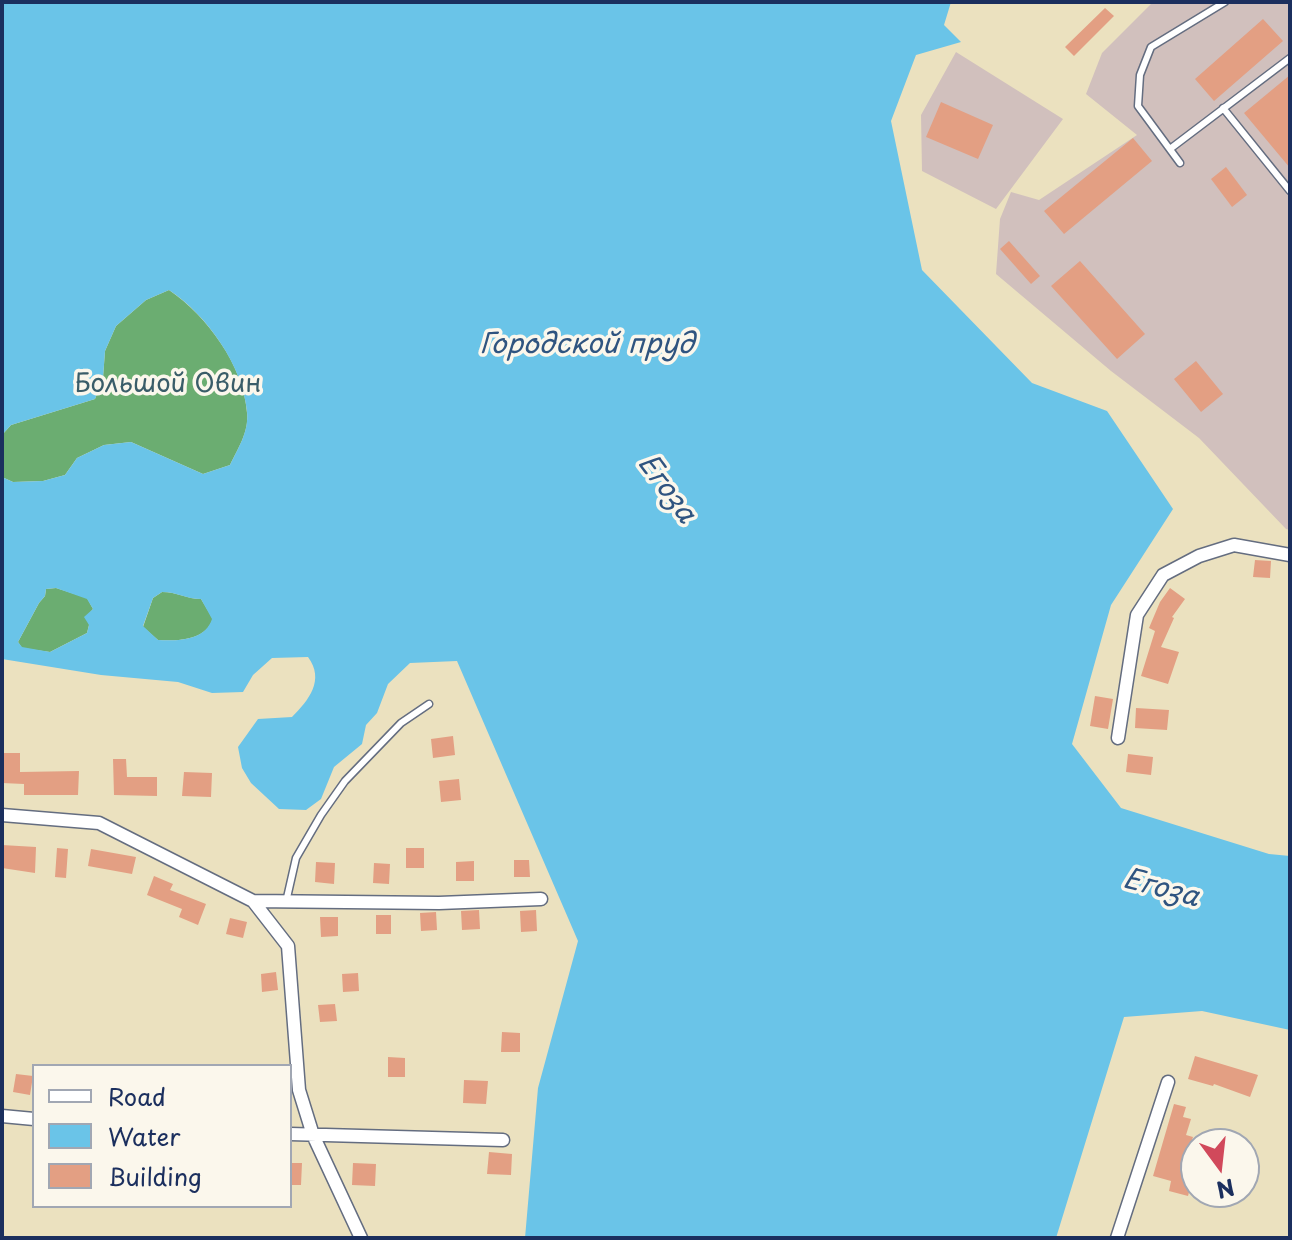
<!DOCTYPE html>
<meta charset="utf-8">
<style>
body{margin:0}
#map{position:relative;width:1292px;height:1240px;overflow:hidden;background:#ebe1bf;font-family:"Playpen Sans",sans-serif}
canvas{display:block}
.frame{position:absolute;inset:0;border:4px solid #1b2f5e;pointer-events:none}
.legend{position:absolute;left:32px;top:1064px;width:260px;height:144px;box-sizing:border-box;background:#fbf7ec;border:2px solid #a1a7b3;margin:0;padding:10px 14px;list-style:none;font-size:24px;color:#1b2f5e}
.legend li{display:flex;align-items:center;gap:16px;height:40px}
.legend b{width:40px;border:2px solid #a1a7b3}
.north{position:absolute;left:1180px;top:1128px;width:80px;height:80px;box-sizing:border-box;background:#fbf7ec;border:2px solid #a1a7b3;border-radius:50%;rotate:165deg;font-size:22px;font-weight:700;line-height:32px;text-align:center;color:#1b2f5e}
.north::after{content:'';display:block;margin:auto;width:28px;height:36px;background:#d1495b;clip-path:polygon(50% 0,100% 100%,50% 72%,0 100%)}
</style>
<div id="map">
<canvas width="1292" height="1240"></canvas>
<div class="frame"></div>
<ul class="legend">
<li><b style="height:10px;background:#fff"></b>Road</li>
<li><b style="height:22px;background:#6ac4e8"></b>Water</li>
<li><b style="height:22px;background:#e39f83"></b>Building</li>
</ul>
<div class="north">N</div>
</div>
<script>
const ctx = document.querySelector('canvas').getContext('2d');
ctx.lineJoin = 'round';
function fillPath(path, color) {
  ctx.fillStyle = color;
  ctx.fill(path, 'evenodd');
}
function strokePath(path, color, width, dash) {
  ctx.strokeStyle = color;
  ctx.lineWidth = width;
  ctx.lineCap = dash ? 'butt' : 'round';
  ctx.setLineDash(dash || []);
  ctx.stroke(path);
}
function label(font, color, halo, rows, align = 'center') {
  ctx.font = font + ' "Playpen Sans",sans-serif';
  ctx.lineWidth = 7;
  ctx.setLineDash([]);
  ctx.textBaseline = 'middle';
  ctx.strokeStyle = halo;
  ctx.fillStyle = color;
  for (const [text, x, y, turn = 0] of rows) {
    ctx.save();
    ctx.translate(x, y);
    ctx.rotate((+turn || 0) * Math.PI / 180);
    ctx.textAlign = isNaN(turn) ? turn : align;
    if (halo) ctx.strokeText(text, 0, 0);
    ctx.fillText(text, 0, 0);
    ctx.restore();
  }
}
fillPath(new Path2D(`
 M1153,2H1290V530L1286,529L1199,438L1111,371L996,274L1000,219L1011,192L1039,200L1137,135L1086,94L1102,53Z
 M956,52L1063,119L996,209L922,171L921,115Z`), '#d1c0bd');
fillPath(new Path2D(`
 M169,290C207,316 244,366 247,413C249,432 238,448 230,465L203,474L131,442L104,445L77,458L65,475L43,481L13,482L2,477V435L11,425L95,399L103,378L105,351L116,326L146,300Z
 M56,588L87,598L93,609L88,615L89,625L87,633L50,652L22,648L18,642L39,603L45,596L46,589Z
 M162,592C177,592 187,599 201,599L213,619C205,641 177,641 158,640L143,627L153,598Z`), '#6bad71');
fillPath(new Path2D(`
 M2,2H951L944,25L961,42L916,55L891,121L922,270L1032,383L1107,411L1173,509L1111,605L1072,744L1121,808L1269,854L1290,856V1030L1202,1011L1124,1017L1056,1238H525L538,1088L578,941L457,661L410,663L388,684L377,713L366,725L362,744L334,767L321,799L306,810L279,809L251,783L242,768L238,747L258,719L292,717C309,700 325,680 308,657L272,658L253,675L243,692L212,693L178,682L101,675L2,659V477L13,482L43,481L65,475L77,458L104,445L131,442L203,474L230,465C238,448 249,432 247,412C243,366 207,315 169,290L146,300L116,326L105,351L103,378L95,399L11,425L2,435ZM56,588L87,599L93,609L84,617L89,625L87,633L50,652L22,647L18,642L39,603L45,596L46,589ZM162,592C177,592 186,599 201,599L212,619C205,641 177,641 158,640L143,626L153,598Z`), '#6ac4e8');
fillPath(new Path2D(`
 M1105,8L1114,16L1074,56L1065,47Z
 M1263,19L1283,41L1214,101L1195,79Z
 M1290,75V168L1244,113Z
 M941,102L993,125L978,159L926,137Z
 M1133,138L1152,161L1064,234L1044,211Z
 M1226,167L1247,195L1232,207L1211,179Z
 M1009,241L1040,276L1031,284L1000,249Z
 M1080,261L1145,334L1117,359L1051,286Z
 M1196,361L1223,394L1201,412L1174,379Z
 M1255,560L1271,561L1270,578L1253,577Z
 M1170,588L1185,599L1172,617L1174,618L1161,647L1179,652L1168,684L1141,676L1155,631L1149,628L1160,602Z
 M1095,696L1113,699L1108,729L1090,726Z
 M1136,708L1169,710L1167,730L1135,728Z
 M453,736L455,755L433,758L431,739Z
 M2,753H20V772L79,771L78,795H24V784L2,783Z
 M1128,754L1153,757L1151,775L1126,772Z
 M113,759H126L127,777H157V796L114,795Z
 M184,772L212,773L211,797L182,796Z
 M459,779L461,800L441,802L439,781Z
 M2,845L36,847L35,873L2,868Z
 M57,848L68,849L66,878L55,877Z
 M406,848H424V868H406Z
 M91,849L136,857L132,874L88,866Z
 M514,860H529L530,877H514Z
 M474,861V881H456V862Z
 M316,862L335,863L334,884L315,882Z
 M374,863L390,864L389,884L373,883Z
 M154,876L173,884L170,890L206,904L198,925L179,917L182,909L147,895Z
 M479,910L480,929L462,930L461,911Z
 M536,910L537,931L521,932L520,911Z
 M436,912L437,930L421,931L420,913Z
 M376,915H391V934H376Z
 M320,917H338V936L321,937Z
 M230,918L247,922L243,938L226,934Z
 M276,972L278,990L262,992L261,974Z
 M358,973L359,991L343,992L342,974Z
 M335,1004L337,1021L320,1022L318,1005Z
 M502,1032L520,1033V1052H501Z
 M1195,1056L1258,1075L1250,1097L1214,1084L1213,1086L1188,1079Z
 M388,1057L405,1058V1077H388Z
 M16,1074L33,1076L30,1095L13,1092Z
 M464,1080L488,1081L486,1104L463,1103Z
 M1174,1104L1186,1107L1183,1117L1191,1119L1186,1135L1193,1137L1182,1170L1194,1174L1188,1196L1169,1191L1171,1181L1153,1176Z
 M489,1152L512,1154L511,1175L487,1174Z
 M290,1163H302L301,1185H290Z
 M353,1163L376,1164L375,1186L352,1185Z`), '#e39f83');
const lane = new Path2D(`
 M1223,108L1290,191
 M1170,149L1290,58
 M1180,163L1138,106L1140,75L1151,47L1225,2
 M286,902L296,858L321,815L345,781L401,723L429,704`);
const street = new Path2D(`
 M1118,738L1137,615L1163,575L1199,556L1234,545L1290,555
 M2,815L99,823L253,901L439,903L541,899
 M253,901L288,946L299,1090L313,1135L361,1238
 M2,1116L34,1119
 M290,1134L503,1140
 M1117,1238L1168,1082`);
strokePath(lane, '#646d80', 9);
strokePath(street, '#646d80', 15);
strokePath(lane, '#fff', 6);
strokePath(street, '#fff', 12);
label('26px', '#3a5d69', '#fbf7ec', [
 ["Большой Овин",168,385]
]);
label('italic 28px', '#2f5480', '#fbf7ec', [
 ["Городской пруд",587,345],
 ["Егоза",666,489,54],
 ["Егоза",1161,889,15]
]);
</script>
